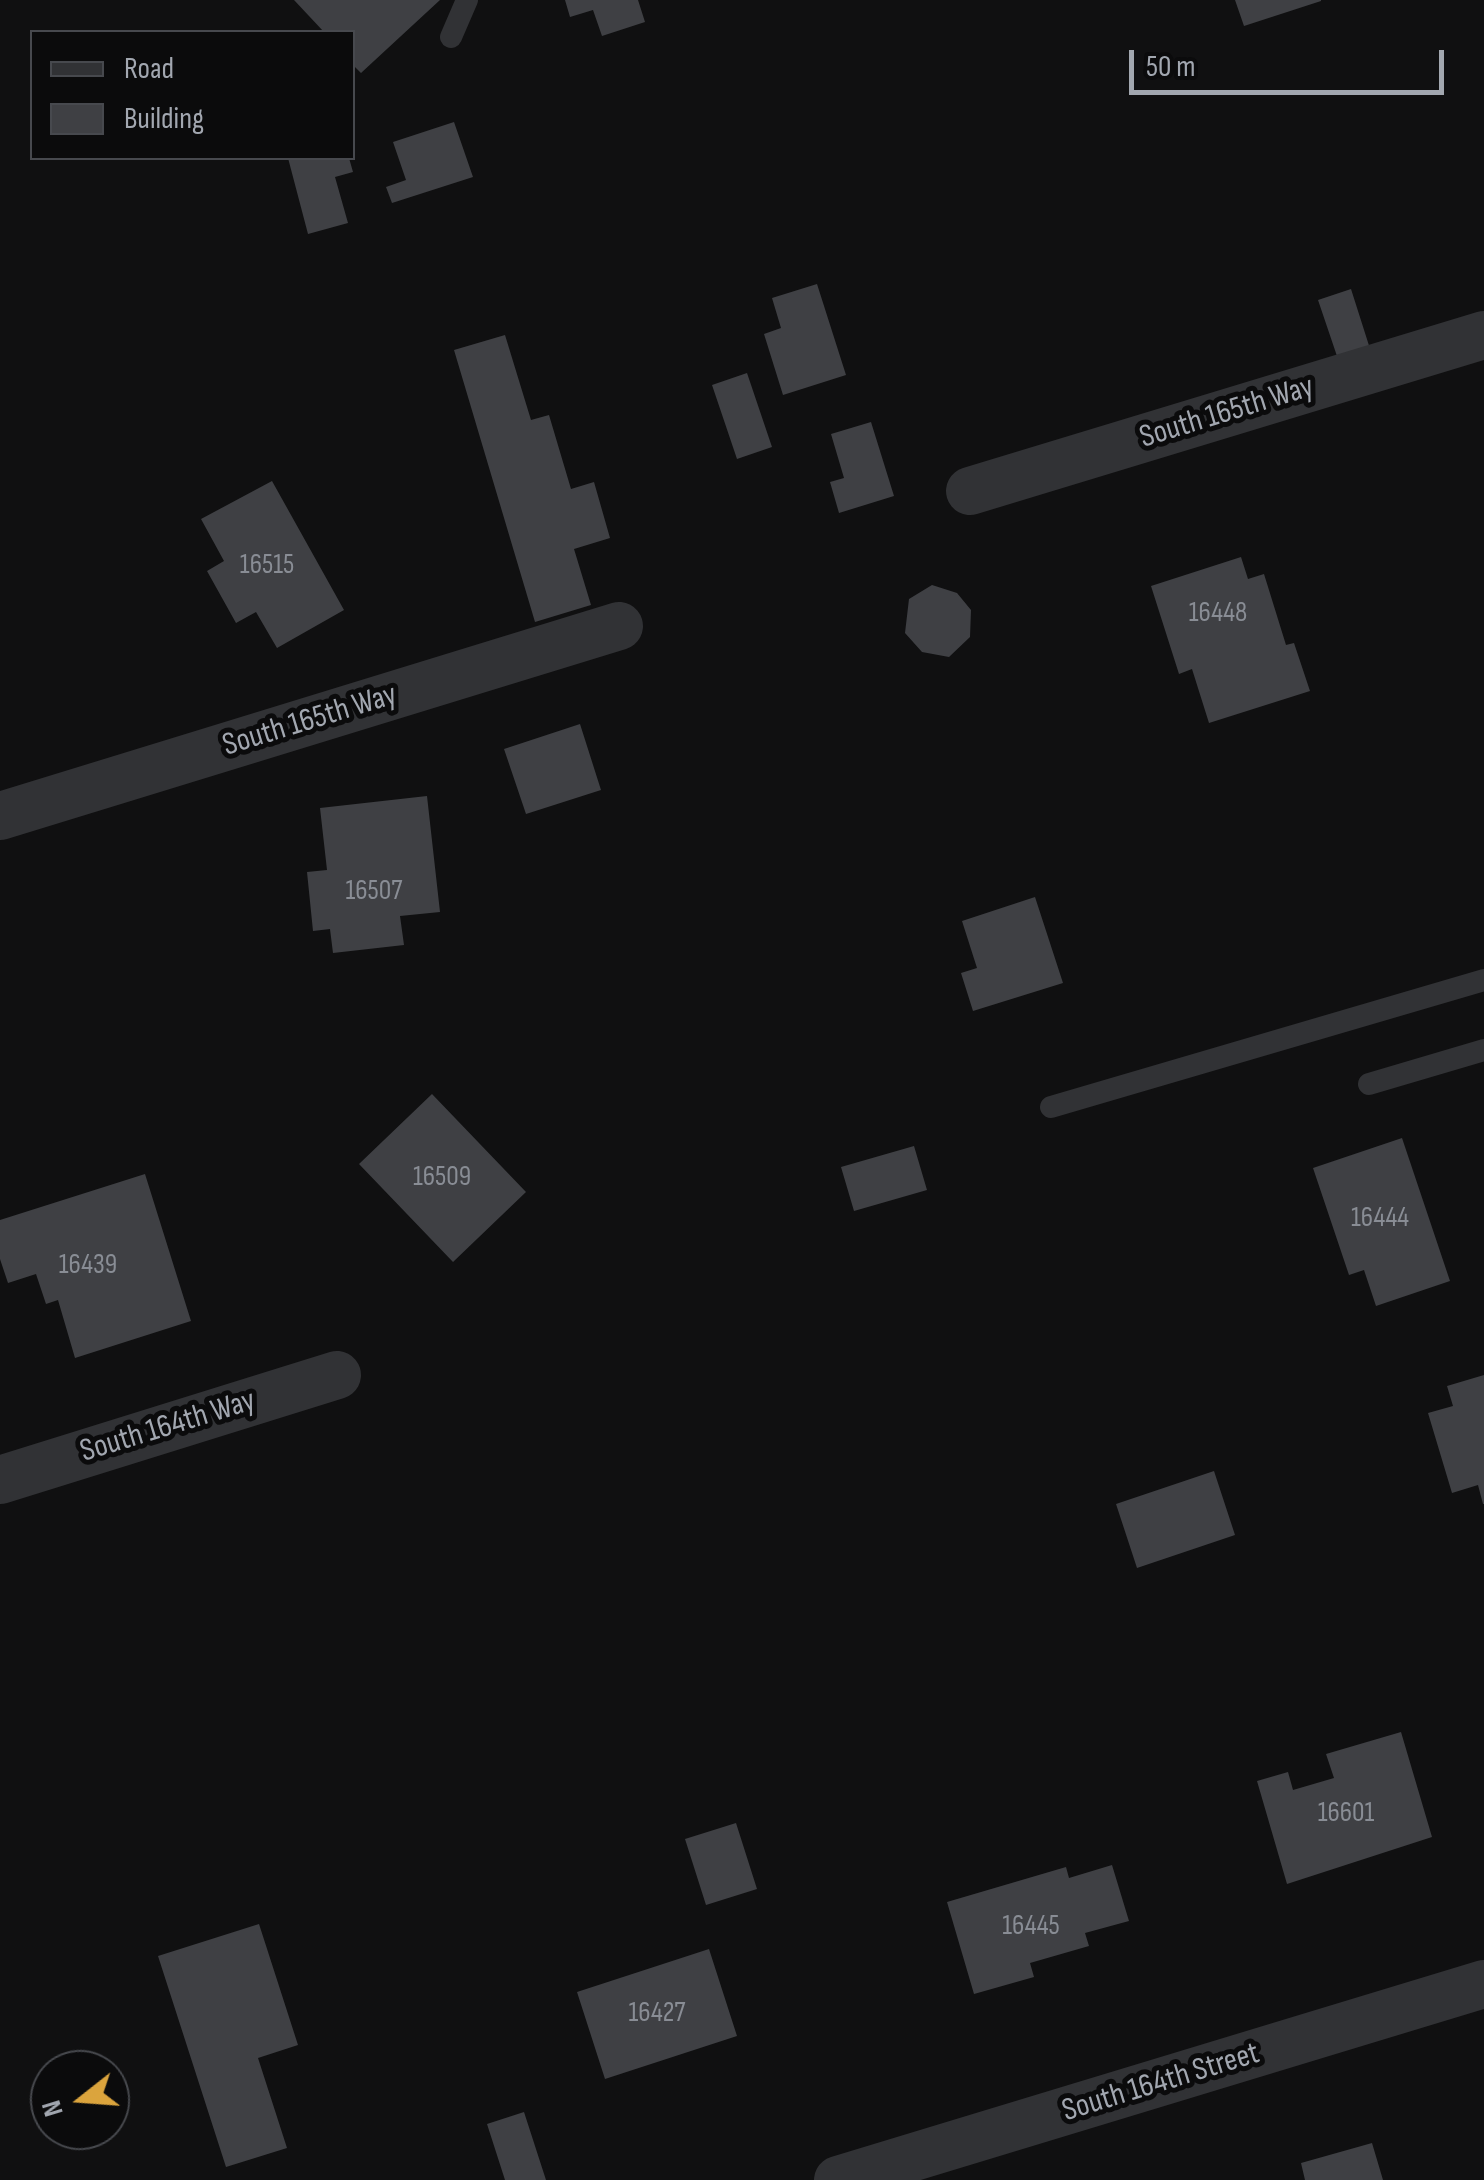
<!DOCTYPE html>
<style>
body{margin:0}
#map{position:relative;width:1484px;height:2180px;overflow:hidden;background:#101011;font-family:"Sofia Sans Condensed",sans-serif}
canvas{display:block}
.legend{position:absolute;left:30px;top:30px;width:325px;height:130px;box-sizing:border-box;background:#0b0b0c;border:2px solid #47494e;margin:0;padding:12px 18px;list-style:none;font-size:30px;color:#a2a7b0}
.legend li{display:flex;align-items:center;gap:20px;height:50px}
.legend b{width:50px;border:2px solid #47494e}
.north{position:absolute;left:30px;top:2050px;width:100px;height:100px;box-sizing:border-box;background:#0b0b0c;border:2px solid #47494e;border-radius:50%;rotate:253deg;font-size:28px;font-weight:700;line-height:40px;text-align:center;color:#a2a7b0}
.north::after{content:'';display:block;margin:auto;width:35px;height:45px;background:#dba43d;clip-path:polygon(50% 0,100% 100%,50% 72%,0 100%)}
.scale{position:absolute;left:1129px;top:50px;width:315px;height:45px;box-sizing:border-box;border:5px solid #a2a7b0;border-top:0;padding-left:12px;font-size:30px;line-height:35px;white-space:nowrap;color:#a2a7b0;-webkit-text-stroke:8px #0b0b0c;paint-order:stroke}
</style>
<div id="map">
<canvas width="1484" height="2180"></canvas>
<ul class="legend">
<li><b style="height:12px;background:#313235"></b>Road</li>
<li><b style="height:28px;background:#3f4044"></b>Building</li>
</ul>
<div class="north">N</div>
<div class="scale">50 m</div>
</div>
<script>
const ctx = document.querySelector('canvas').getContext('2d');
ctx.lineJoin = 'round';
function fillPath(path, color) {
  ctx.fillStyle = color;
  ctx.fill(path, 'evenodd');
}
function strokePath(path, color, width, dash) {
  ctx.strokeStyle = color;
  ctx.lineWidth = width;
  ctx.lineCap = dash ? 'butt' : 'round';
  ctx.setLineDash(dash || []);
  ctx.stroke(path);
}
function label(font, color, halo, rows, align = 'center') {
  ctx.font = font + ' "Sofia Sans Condensed",sans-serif';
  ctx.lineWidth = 10;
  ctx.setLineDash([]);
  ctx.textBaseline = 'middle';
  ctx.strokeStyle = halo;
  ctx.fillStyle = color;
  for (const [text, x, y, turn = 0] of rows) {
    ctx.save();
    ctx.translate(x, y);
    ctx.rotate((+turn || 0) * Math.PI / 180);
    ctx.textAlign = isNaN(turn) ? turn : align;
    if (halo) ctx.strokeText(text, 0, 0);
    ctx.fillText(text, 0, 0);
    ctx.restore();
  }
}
fillPath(new Path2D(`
 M294,0H440L361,73L352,64V32H324Z
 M565,0H638L645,22L602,36L593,10L570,17Z
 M1235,0H1321V1L1244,26Z
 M454,122L473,177L392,203L386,187L406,180L393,142Z
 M288,158H349L353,172L335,177L348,223L308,234Z
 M817,284L846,375L783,395L764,334L781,328L772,298Z
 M1351,289L1372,355L1340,365L1318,300Z
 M505,335L531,420L549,415L571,489L594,482L610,538L574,549L591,605L535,622L454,350Z
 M747,373L772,447L737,459L712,385Z
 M871,422L894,496L839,513L830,482L844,478L831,434Z
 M272,481L344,610L277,648L256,612L236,623L207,571L224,561L201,519Z
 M1241,557L1248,579L1264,574L1286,645L1294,643L1310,691L1209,723L1192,669L1179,674L1151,586Z
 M932,585L957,593L971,610L970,637L949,657L922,652L905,633L909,599Z
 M580,724L601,790L526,814L504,749Z
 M427,796L440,912L400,916L404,945L333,953L330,929L313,931L307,872L327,870L320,808Z
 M1035,897L1063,983L973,1011L961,973L977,968L962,921Z
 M432,1094L526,1192L453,1262L359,1164Z
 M1402,1138L1450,1281L1376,1306L1364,1270L1349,1275L1313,1168Z
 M914,1146L927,1190L854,1211L841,1167Z
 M145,1174L191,1321L75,1358L58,1300L46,1304L36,1274L8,1283L0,1259V1220Z
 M1484,1375V1504H1483L1478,1485L1452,1493L1428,1413L1453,1406L1447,1386Z
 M1214,1471L1235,1535L1137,1568L1116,1504Z
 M1401,1732L1432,1837L1287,1884L1257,1781L1288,1772L1293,1790L1334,1778L1326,1754Z
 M736,1823L757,1889L706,1905L685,1839Z
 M1112,1865L1129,1921L1085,1933L1089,1946L1030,1963L1034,1977L974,1994L947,1902L1066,1867L1069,1878Z
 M259,1924L298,2045L258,2058L287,2148L226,2167L158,1956Z
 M709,1949L737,2036L605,2079L577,1992Z
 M524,2112L546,2180H505L487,2124Z
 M1372,2143L1383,2180H1305L1301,2163Z`), '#3f4044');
strokePath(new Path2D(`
 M451,37L467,0
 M1369,1084L1484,1050
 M1051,1107L1484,980`), '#313235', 22);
strokePath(new Path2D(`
 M970,491L1484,335
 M0,816L619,626
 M0,1480L337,1375
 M838,2180L1484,1984`), '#313235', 48);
label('28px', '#898d95', null, [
 ["16515",267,566],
 ["16448",1218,614],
 ["16507",374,892],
 ["16509",442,1178],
 ["16444",1380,1219],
 ["16439",88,1266],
 ["16601",1346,1814],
 ["16445",1031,1927],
 ["16427",657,2014]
]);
label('32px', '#a2a7b0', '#0b0b0c', [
 ["South 165th Way",1227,413,-17],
 ["South 165th Way",310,721,-17],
 ["South 164th Way",168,1427,-17],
 ["South 164th Street",1161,2083,-17]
]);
</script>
